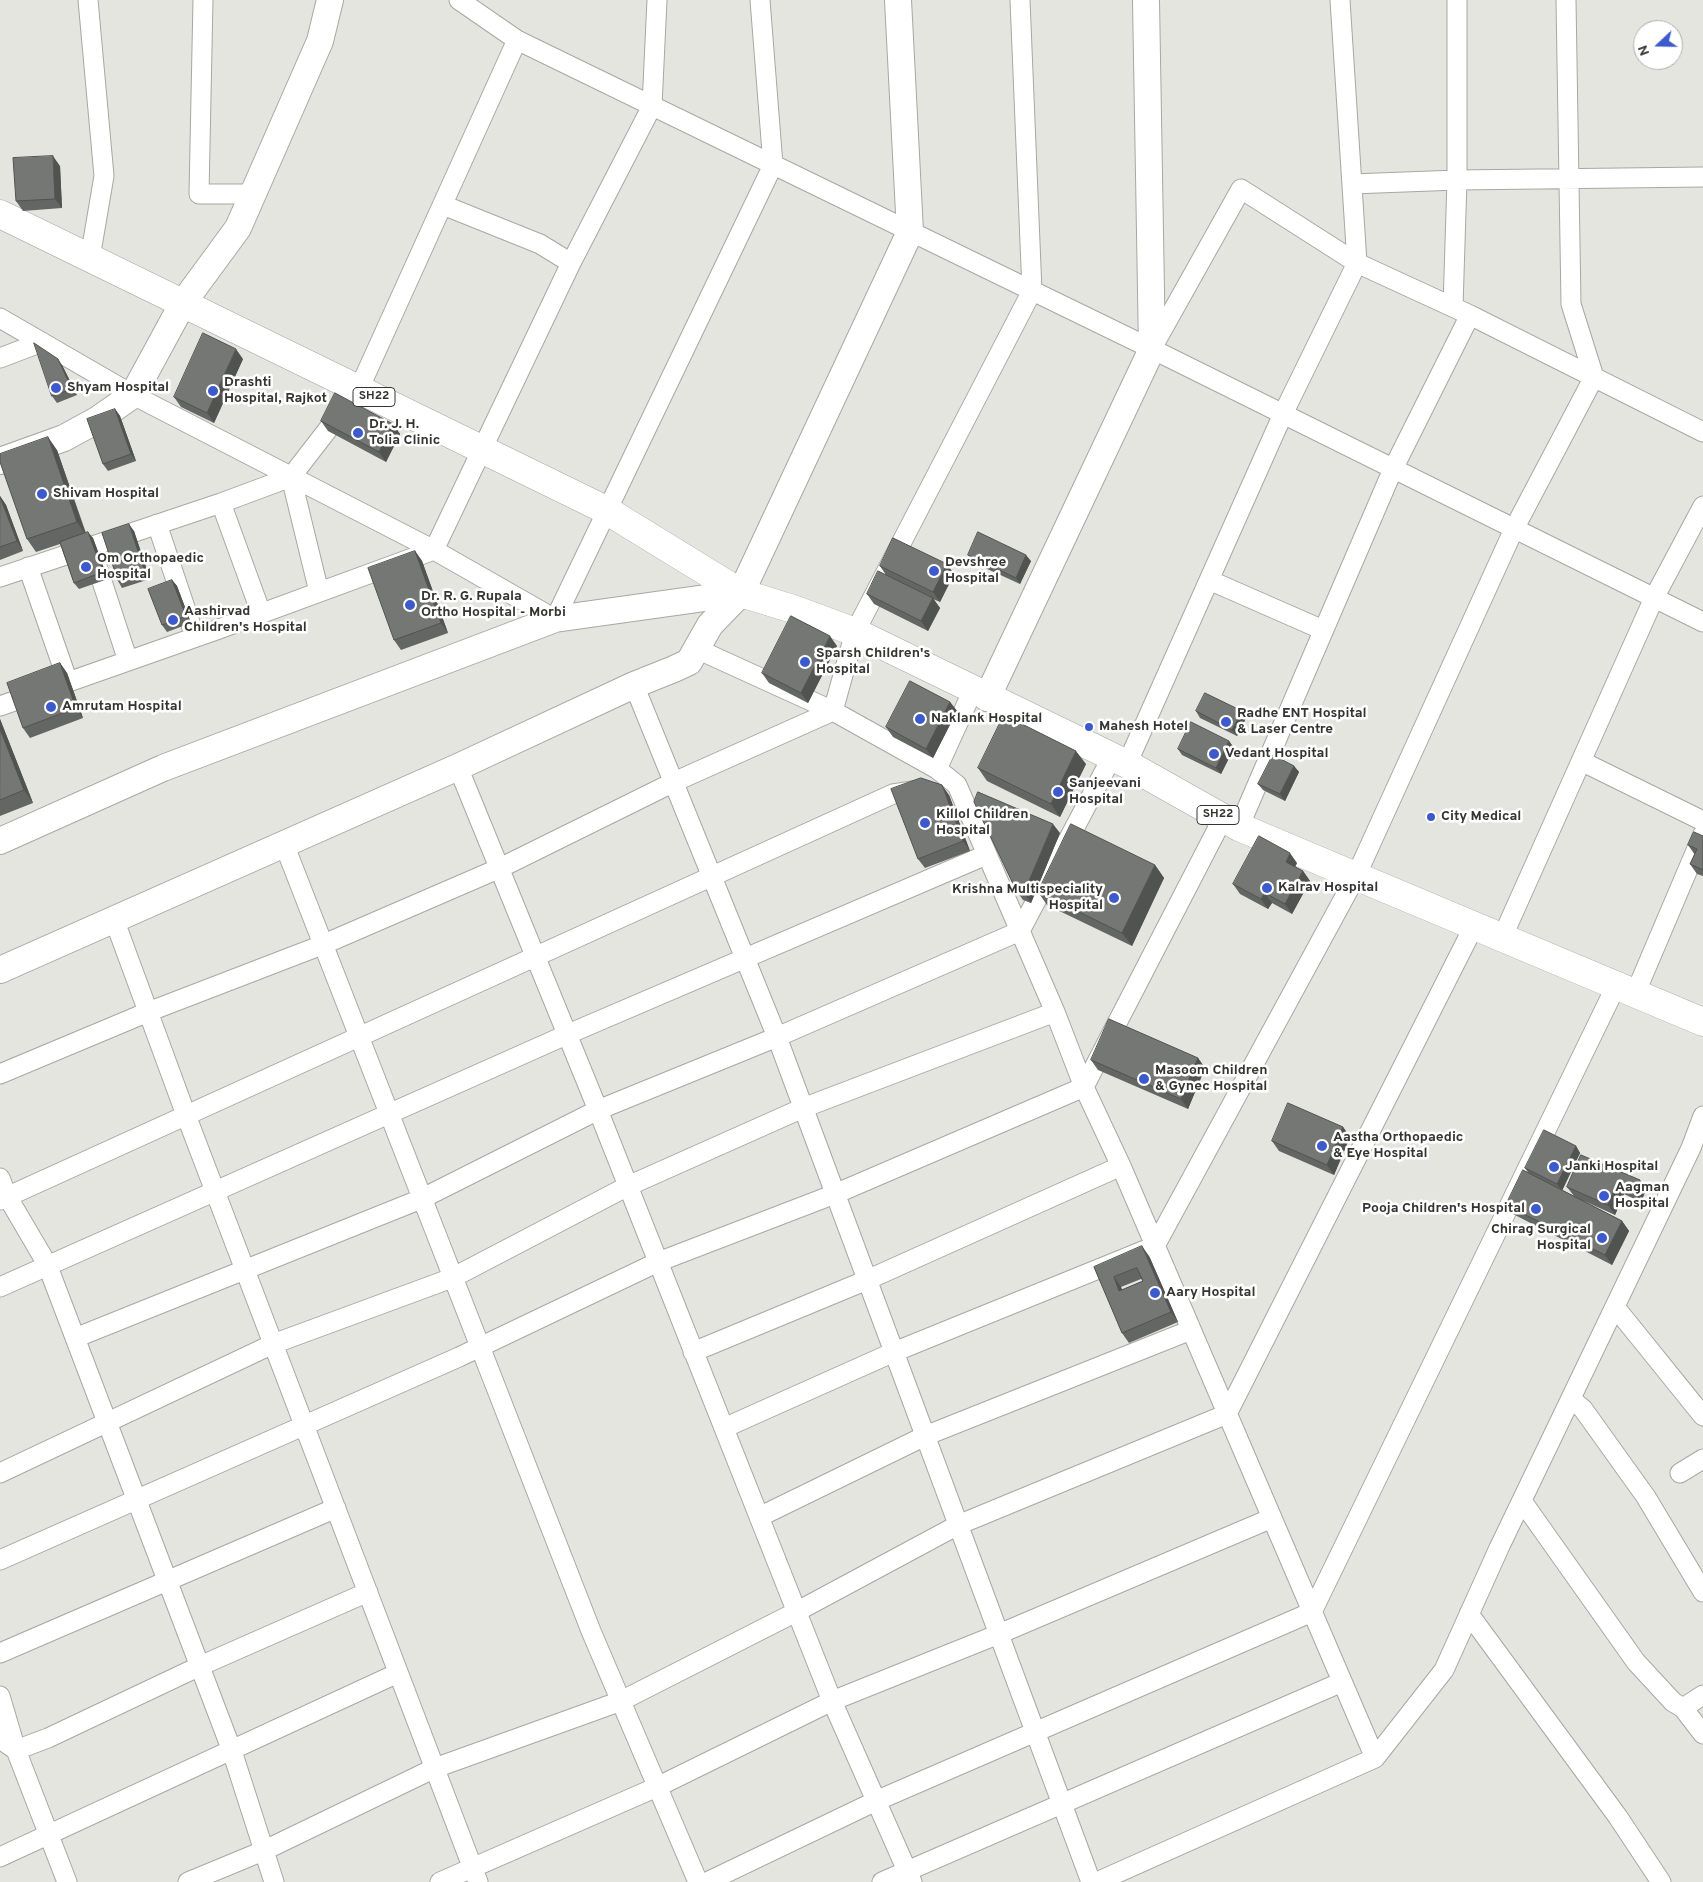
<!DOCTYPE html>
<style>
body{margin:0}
#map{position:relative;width:1703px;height:1882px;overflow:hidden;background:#e5e5df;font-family:Overpass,sans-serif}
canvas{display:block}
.north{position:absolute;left:1633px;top:20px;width:50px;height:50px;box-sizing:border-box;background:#fff;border:1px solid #aeaead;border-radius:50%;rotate:249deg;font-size:14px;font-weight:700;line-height:20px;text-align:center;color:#343432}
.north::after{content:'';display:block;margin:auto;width:18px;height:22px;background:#3d5acc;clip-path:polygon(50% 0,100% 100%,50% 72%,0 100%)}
</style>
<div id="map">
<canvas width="1703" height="1882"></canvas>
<div class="north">N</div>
</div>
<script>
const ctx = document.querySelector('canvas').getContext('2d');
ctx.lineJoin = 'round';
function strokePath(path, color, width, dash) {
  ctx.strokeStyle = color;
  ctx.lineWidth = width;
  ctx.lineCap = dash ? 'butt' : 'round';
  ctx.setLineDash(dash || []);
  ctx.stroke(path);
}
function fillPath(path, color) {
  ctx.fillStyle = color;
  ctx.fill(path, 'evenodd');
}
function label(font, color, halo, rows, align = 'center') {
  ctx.font = font + ' Overpass,sans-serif';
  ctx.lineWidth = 5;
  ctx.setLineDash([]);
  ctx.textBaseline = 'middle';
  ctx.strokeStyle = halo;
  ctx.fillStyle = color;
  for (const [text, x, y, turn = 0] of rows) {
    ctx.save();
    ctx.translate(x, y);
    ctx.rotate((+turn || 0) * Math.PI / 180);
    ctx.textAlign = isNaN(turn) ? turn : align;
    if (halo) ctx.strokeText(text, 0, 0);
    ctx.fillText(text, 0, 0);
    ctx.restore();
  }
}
const street = new Path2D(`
 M88,0L104,176L90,258
 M203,0L199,194H253
 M517,40L1152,349L1703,622
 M1352,184L1457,180L1703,177
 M443,205L540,244L571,263
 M1453,307L1457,180V0
 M1470,315L1703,432
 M0,318L133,395L434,550L571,263L652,106L657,0
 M1152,348L1241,189L1357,263L1470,315L1393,469L1239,827
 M0,358L42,342
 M291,477L319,592
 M221,503L261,613
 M157,524L195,637
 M94,557L128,661
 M28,567L68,682
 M0,577L221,503L291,477L359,389L517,40L459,0
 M1209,580L1323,630
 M697,649L833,711L937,769L957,785L1055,1012L1084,1087L1121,1166L1375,1758
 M634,685L777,1037L1091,1882
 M0,706L219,629L434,550L555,619L773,165L760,0
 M1581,761L1703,821
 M1127,764L1283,414L1357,263L1340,0
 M458,767L598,1110L832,1701L912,1882
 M937,769L973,690
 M284,844L591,1631L698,1882
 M114,919L186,1115L478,1882
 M1502,938L1654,598L1703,506
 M1635,994L1703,834
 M0,1074L148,1012L322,945L500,868L674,782L833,711L855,632L1032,291L1020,0
 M0,1178L7,1196L47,1264L232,1751L274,1882
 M0,1200L893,794L919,790
 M0,1287L566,1035L986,855
 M1615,1307L1703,1416
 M75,1338L421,1199L598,1110L777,1037L1020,931L1112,757
 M693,1352L867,1280L1121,1166
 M1571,1399L1583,1409L1646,1497L1703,1592
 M724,1428L894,1352L1155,1246L1356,876L1514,529L1594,377L1571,304L1566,0
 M0,1473L273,1344L452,1278L628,1186L803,1108L1055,1012
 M1680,1473L1703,1459
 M1522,1501L1636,1662L1673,1702L1683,1708L1703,1734
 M759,1517L925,1436L1191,1330
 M0,1560L459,1357L658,1262L835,1194L1084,1087L1223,818
 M1469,1614L1618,1817L1661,1882
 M0,1653L336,1508
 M0,1696L16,1750L67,1882
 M1683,1708L1703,1695
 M0,1739L16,1750L48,1738L200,1666L368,1592
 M0,1857L398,1673
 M188,1882L263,1851L435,1768L621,1701L796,1612L958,1525L1227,1414L1474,926
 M440,1882L657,1787L832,1701L999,1634L1272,1518
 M707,1882L876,1801L1312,1612L1616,986
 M882,1882L1342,1682
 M1097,1882L1375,1758L1444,1670L1499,1548L1691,1148L1703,1116`);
const secondary = new Path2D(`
 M0,461L64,438L97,420L133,395L183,303L238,228L320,41L330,0
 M987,698L1152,349L1146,0
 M0,841L163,768L555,619L741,593
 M0,970L458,767L634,685L674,669L689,662L710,625L741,593L910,232L898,0`);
const primary = new Path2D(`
 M0,214L606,510L741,593L793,609L855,632L1127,764L1239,827L1703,1022`);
strokePath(street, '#a8a7a3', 21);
strokePath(secondary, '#a8a7a3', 28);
strokePath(primary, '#a8a7a3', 29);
strokePath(street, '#fff', 19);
strokePath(secondary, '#fff', 26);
strokePath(primary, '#fff', 28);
fillPath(new Path2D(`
 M60,166L62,208L23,211L16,201Z
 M243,359L214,423L181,407L174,397Z
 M62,365L77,395L57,403L52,396Z
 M115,409L120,416L136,461L108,471L103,464Z
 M321,421L393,424L400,434L386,462L328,431Z
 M57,450L86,533L93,538L108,579L79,589L74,583L60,544L36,552L27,539Z
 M0,496L6,505L23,551L0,560Z
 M134,531L150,579L122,588L118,581Z
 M415,551L422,561L448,633L401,650L394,640Z
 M968,555L1031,561L1020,584L972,562Z
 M947,564L954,574L940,602L933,599L940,608L928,631L874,604L867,594L886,575L880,566Z
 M172,580L177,586L191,623L167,632L162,625Z
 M837,646L808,703L769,683L762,673Z
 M60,663L67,673L83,718L30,738L23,728Z
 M950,702L957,711L933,758L893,737L886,727Z
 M1196,711L1246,718L1237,736L1200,718Z
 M0,719L33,803L0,816Z
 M1229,741L1234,748L1221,774L1182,755L1178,749Z
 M1086,764L1060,817L987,781L978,768Z
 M1294,766L1299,772L1285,801L1263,790L1258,784Z
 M949,795L970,851L925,868L918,859Z
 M1060,833L1031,903L1023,900L1016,890Z
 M1703,836V876L1697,874L1690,864L1695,855L1688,845Z
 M1297,863L1295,867L1303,871L1310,881L1292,914L1272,903L1268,909L1240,894L1233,884Z
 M1155,865L1164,878L1132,946L1047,905L1038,892Z
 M1198,1058L1205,1068L1188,1109L1098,1070L1091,1060Z
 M1343,1127L1350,1137L1334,1175L1279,1151L1272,1141Z
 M1576,1146L1580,1153L1562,1190L1574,1196L1567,1187L1581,1155L1646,1190L1641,1202L1624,1194L1615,1215L1582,1200L1622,1221L1629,1231L1612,1265L1513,1214L1506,1205L1529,1174L1525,1168Z
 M1149,1256L1178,1322L1129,1343L1122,1333L1094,1267ZM1141,1279L1143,1281L1122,1290L1121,1287Z`), '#646663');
fillPath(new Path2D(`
 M53,156L60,166L62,208L55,199Z
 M236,349L243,359L214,423L207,413Z
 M58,359L62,365L77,395L72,389Z
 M115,409L120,416L136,461L131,454Z
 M393,424L400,434L386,462L379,452Z
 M48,437L57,450L86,535L77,522Z
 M0,496L6,505L23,551L17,541Z
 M129,524L134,531L150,579L145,572Z
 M88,532L93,538L108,579L103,572Z
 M415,551L422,561L448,633L441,623Z
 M1026,555L1031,561L1020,584L1016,578Z
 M947,564L954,574L940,602L933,592Z
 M172,580L177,586L191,623L186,616Z
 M933,598L940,608L928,631L921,621Z
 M830,636L837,646L808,703L801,693Z
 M60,663L67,673L83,718L76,708Z
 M950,702L957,711L933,758L926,749Z
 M1242,711L1246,718L1237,736L1232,730Z
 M0,719L33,803L24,790L0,729Z
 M1229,741L1234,748L1221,774L1216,768Z
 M1076,751L1086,764L1060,817L1051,804Z
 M1294,766L1299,772L1285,801L1280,794Z
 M942,785L949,795L970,851L963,841Z
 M1053,824L1060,833L1031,903L1024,893Z
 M1290,853L1297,863L1293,871L1286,862Z
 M1155,865L1164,878L1132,946L1122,933Z
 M1303,871L1310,881L1292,914L1285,904Z
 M1265,893L1272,903L1268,909L1261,899Z
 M1198,1058L1205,1068L1188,1109L1181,1099Z
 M1343,1127L1350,1137L1334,1175L1327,1165Z
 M1576,1146L1580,1153L1562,1191L1557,1184Z
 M1640,1180L1646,1190L1641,1202L1635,1192Z
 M1617,1184L1624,1194L1615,1215L1608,1205Z
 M1622,1221L1629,1231L1612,1265L1605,1255Z
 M1142,1246L1149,1256L1178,1322L1171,1312Z
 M1114,1277L1121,1287L1126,1301L1119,1291Z`), '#515350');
const building = new Path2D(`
 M53,156L55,199L16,201L13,158Z
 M203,333L236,349L207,413L174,397Z
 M34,343L58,359L72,389L52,396Z
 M335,393L393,424L379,452L321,421Z
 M115,409L131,454L103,464L87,419Z
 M48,437L77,522L27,539L0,462V454Z
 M0,497L17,541L0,547Z
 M129,524L145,572L118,581L102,533Z
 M88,532L103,572L74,583L60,542Z
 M978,532L1026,555L1016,578L968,555Z
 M893,538L947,564L933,592L880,566Z
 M415,551L441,623L394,640L368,568Z
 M878,571L933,598L921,621L867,594Z
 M172,580L186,616L162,625L148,589Z
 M791,616L830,636L801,693L762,673Z
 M60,663L76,708L23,728L7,683Z
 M910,681L950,702L926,749L886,727Z
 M1205,693L1242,711L1232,730L1196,711Z
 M1004,715L1076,751L1051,804L978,768Z
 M1191,722L1229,741L1216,768L1178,749Z
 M0,729L24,790L0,800Z
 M1273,755L1294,766L1280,794L1258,784Z
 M921,778L942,785L963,841L918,859L891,789Z
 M978,792L1053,824L1024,893L1016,890L974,802Z
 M1071,824L1155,865L1122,933L1038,892Z
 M1694,832L1703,836V870L1690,864L1697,849L1688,845Z
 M1259,836L1290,853L1286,862L1303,871L1285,904L1265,893L1261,899L1233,884Z
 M1109,1019L1198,1058L1181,1099L1091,1060Z
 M1288,1103L1343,1127L1327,1165L1272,1141Z
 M1544,1130L1576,1146L1557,1184L1525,1168Z
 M1581,1155L1640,1180L1635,1192L1617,1184L1608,1205L1567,1187Z
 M1523,1170L1622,1221L1605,1255L1506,1205Z
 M1142,1246L1171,1312L1122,1333L1094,1267ZM1137,1268L1143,1281L1119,1291L1114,1277Z`);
fillPath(building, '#747773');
strokePath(building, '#515350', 1);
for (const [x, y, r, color] of [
 [56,388,6,"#3d5acc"],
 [213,391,6,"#3d5acc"],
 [358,433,6,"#3d5acc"],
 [42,494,6,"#3d5acc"],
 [86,567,6,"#3d5acc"],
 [934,571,6,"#3d5acc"],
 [410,605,6,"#3d5acc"],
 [173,620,6,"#3d5acc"],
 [805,662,6,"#3d5acc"],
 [51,707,6,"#3d5acc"],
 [920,719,6,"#3d5acc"],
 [1226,722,6,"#3d5acc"],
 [1089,727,5,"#3d5acc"],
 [1214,754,6,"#3d5acc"],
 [1058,792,6,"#3d5acc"],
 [1431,817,5,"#3d5acc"],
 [925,823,6,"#3d5acc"],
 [1267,888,6,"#3d5acc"],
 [1114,898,6,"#3d5acc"],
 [1144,1079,6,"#3d5acc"],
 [1322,1146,6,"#3d5acc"],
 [1554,1167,6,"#3d5acc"],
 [1604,1196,6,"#3d5acc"],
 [1536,1209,6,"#3d5acc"],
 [1602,1238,6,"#3d5acc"],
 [1155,1293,6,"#3d5acc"]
]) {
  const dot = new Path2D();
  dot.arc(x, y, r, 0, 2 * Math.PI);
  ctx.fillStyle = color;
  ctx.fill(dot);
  strokePath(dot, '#fff', 2);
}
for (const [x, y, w] of [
 [374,397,42],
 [1218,815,42]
]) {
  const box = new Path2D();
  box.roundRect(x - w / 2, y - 9.5, w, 19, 4);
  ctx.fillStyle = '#fff';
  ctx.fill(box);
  strokePath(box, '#343432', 1);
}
label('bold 12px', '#343432', null, [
 ["SH22",374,397],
 ["SH22",1218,815]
]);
label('bold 14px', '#343432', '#fff', [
 ["Drashti",224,383],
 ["Hospital, Rajkot",224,399],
 ["Shyam Hospital",67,388],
 ["Dr. J. H.",369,425],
 ["Tolia Clinic",369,441],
 ["Shivam Hospital",53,494],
 ["Om Orthopaedic",97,559],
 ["Hospital",97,575],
 ["Devshree",945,563],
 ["Hospital",945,579],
 ["Dr. R. G. Rupala",421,597],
 ["Ortho Hospital - Morbi",421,613],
 ["Aashirvad",184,612],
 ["Children's Hospital",184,628],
 ["Sparsh Children's",816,654],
 ["Hospital",816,670],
 ["Amrutam Hospital",62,707],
 ["Radhe ENT Hospital",1237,714],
 ["& Laser Centre",1237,730],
 ["Naklank Hospital",931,719],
 ["Mahesh Hotel",1099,727],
 ["Vedant Hospital",1225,754],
 ["Sanjeevani",1069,784],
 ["Hospital",1069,800],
 ["Killol Children",936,815],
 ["Hospital",936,831],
 ["City Medical",1441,817],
 ["Kalrav Hospital",1278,888],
 ["Krishna Multispeciality",1103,890,"right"],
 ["Hospital",1103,906,"right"],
 ["Masoom Children",1155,1071],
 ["& Gynec Hospital",1155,1087],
 ["Aastha Orthopaedic",1333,1138],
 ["& Eye Hospital",1333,1154],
 ["Janki Hospital",1565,1167],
 ["Aagman",1615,1188],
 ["Hospital",1615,1204],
 ["Pooja Children's Hospital",1525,1209,"right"],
 ["Chirag Surgical",1591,1230,"right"],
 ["Hospital",1591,1246,"right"],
 ["Aary Hospital",1166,1293]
], 'left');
</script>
